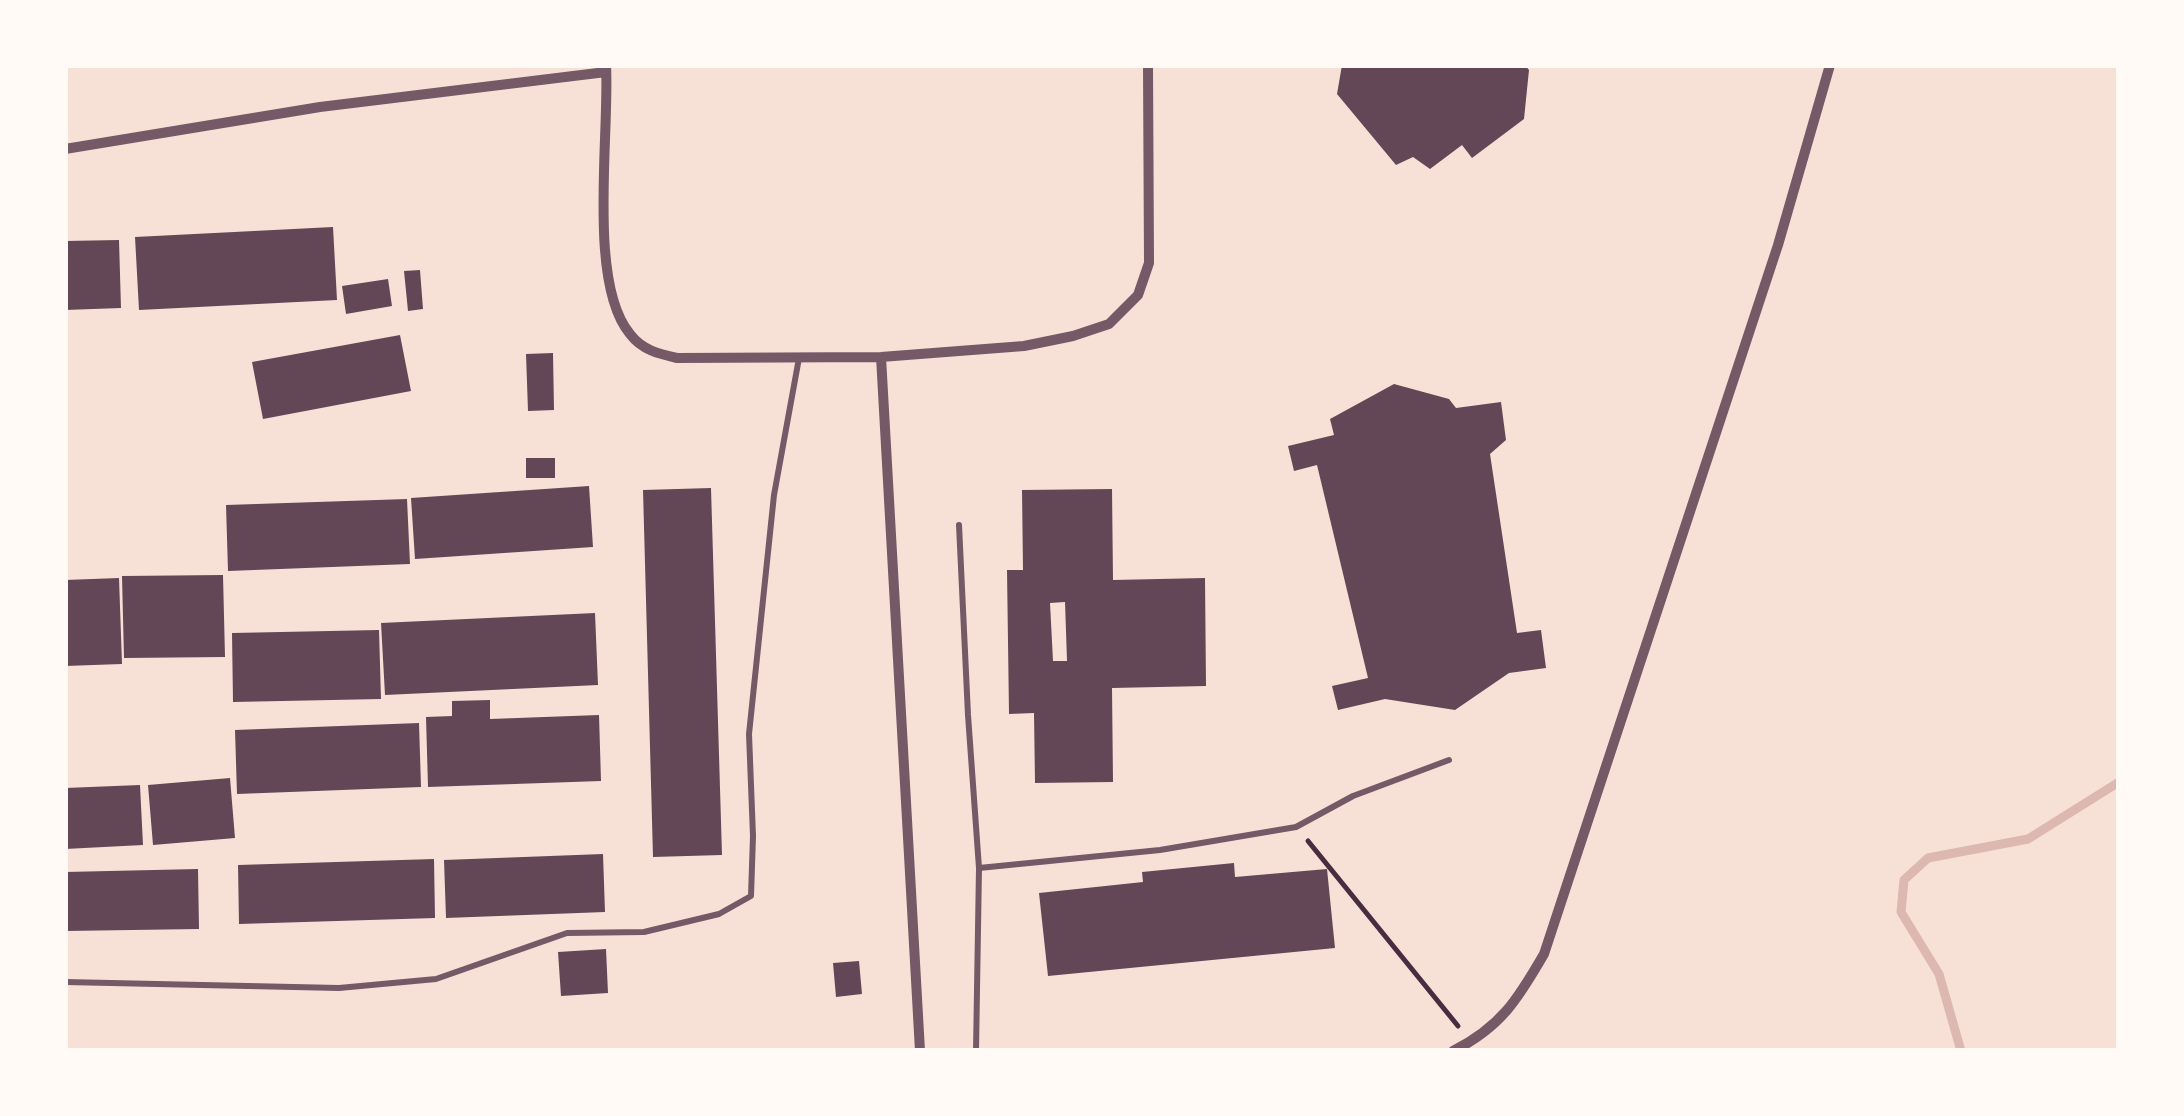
<!DOCTYPE html>
<style>
body{margin:0}
#map{position:relative;width:2184px;height:1116px;overflow:hidden;background:#f7e1d7;font-family:Cabin,sans-serif}
canvas{display:block}
.frame{position:absolute;inset:0;border:68px solid #fffaf5;pointer-events:none}
</style>
<div id="map">
<canvas width="2184" height="1116"></canvas>
<div class="frame"></div>
</div>
<script>
const ctx = document.querySelector('canvas').getContext('2d');
ctx.lineJoin = 'round';
function strokePath(path, color, width, dash) {
  ctx.strokeStyle = color;
  ctx.lineWidth = width;
  ctx.lineCap = dash ? 'butt' : 'round';
  ctx.setLineDash(dash || []);
  ctx.stroke(path);
}
function fillPath(path, color) {
  ctx.fillStyle = color;
  ctx.fill(path, 'evenodd');
}
strokePath(new Path2D(`
 M1961,1051L1939,974L1901,912L1904,880L1928,858L2028,839L2119,782`), '#dcb8b0', 9);
fillPath(new Path2D(`
 M1342,65H1525L1529,70L1524,119L1472,158L1462,145L1430,169L1413,157L1396,165L1337,94Z
 M333,227L337,300L139,310L135,237Z
 M119,240L121,308L65,310V241Z
 M420,270L423,309L408,311L404,271Z
 M388,279L392,306L346,314L342,286Z
 M400,335L411,391L263,419L252,362Z
 M553,353L554,410L528,411L526,354Z
 M1394,384L1449,399L1456,408L1501,402L1506,440L1490,454L1517,633L1541,630L1546,668L1509,673L1455,710L1385,699L1338,710L1332,686L1368,678L1317,465L1294,471L1288,446L1334,435L1330,419Z
 M526,458H555V478H526Z
 M589,486L593,547L415,559L411,498Z
 M711,488L722,855L653,857L643,490Z
 M1112,489L1113,580L1205,578L1206,686L1112,688L1113,782L1035,783L1034,713L1009,714L1007,570H1023L1022,490ZM1065,602L1067,661H1053L1050,603Z
 M407,499L410,564L228,571L226,505Z
 M223,575L225,657L124,658L122,576Z
 M119,578L122,664L65,666V580Z
 M595,613L598,685L385,695L381,623Z
 M379,630L381,699L233,702L232,633Z
 M490,700V719L599,715L601,781L428,787L426,717L452,716V701Z
 M419,723L421,787L237,794L235,730Z
 M230,778L235,838L153,845L148,785Z
 M140,785L143,845L65,849V788Z
 M603,854L605,912L446,918L444,860Z
 M434,859L435,918L239,924L238,865Z
 M1234,863L1235,877L1327,869L1335,948L1048,976L1039,893L1143,882L1142,872Z
 M198,869L199,929L65,931V872Z
 M606,949L608,993L561,996L558,952Z
 M859,961L862,994L836,997L833,963Z`), '#644757');
strokePath(new Path2D(`
 M1308,841L1458,1026`), '#4a2c40', 5);
strokePath(new Path2D(`
 M959,525L968,715L979,868L976,1051
 M979,868L1160,850L1296,827L1353,796L1449,760
 M65,982L339,988L436,979L567,933L644,932L719,914L751,896L753,836L749,734L774,495L799,358`), '#755966', 6);
strokePath(new Path2D(`
 M606,65C610,133 587,283 630,334C642,350 659,354 677,358L881,357L1024,346L1073,336L1109,324L1138,295L1149,263L1148,65
 M65,149L320,107L606,72
 M881,357L920,1051
 M1453,1051C1501,1027 1518,999 1544,954L1778,245L1830,65`), '#755966', 10);
</script>
